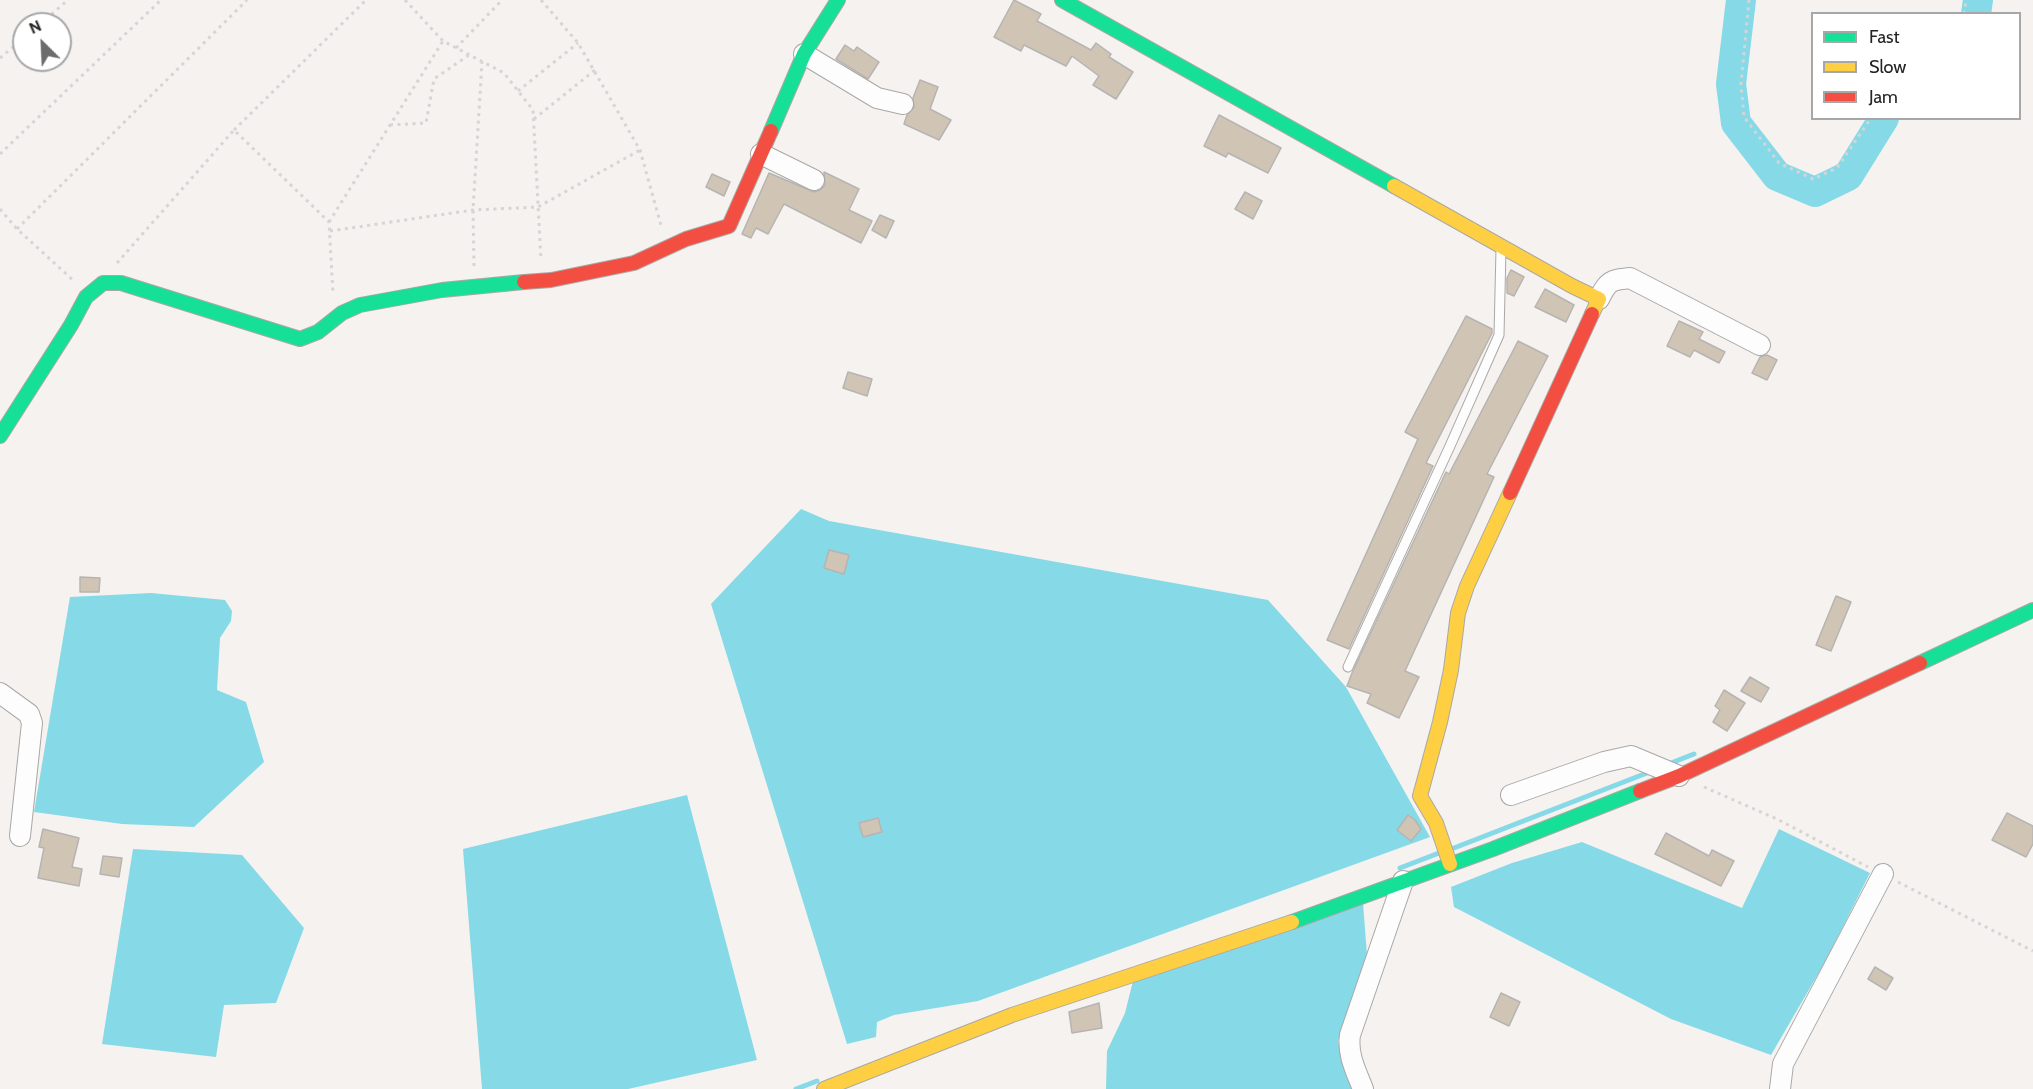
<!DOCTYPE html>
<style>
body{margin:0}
#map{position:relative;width:2033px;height:1089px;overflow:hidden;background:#f5f2ef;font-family:Cabin,sans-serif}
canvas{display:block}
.legend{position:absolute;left:1811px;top:12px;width:210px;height:108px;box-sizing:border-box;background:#fff;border:2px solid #a8a7a7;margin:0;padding:8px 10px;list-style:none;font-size:18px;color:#262422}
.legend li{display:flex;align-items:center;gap:12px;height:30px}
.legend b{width:30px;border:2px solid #a8a7a7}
.north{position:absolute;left:12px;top:12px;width:60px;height:60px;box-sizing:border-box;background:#fff;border:2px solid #a8a7a7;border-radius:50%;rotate:336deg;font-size:16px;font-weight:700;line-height:24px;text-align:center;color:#262422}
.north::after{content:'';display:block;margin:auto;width:21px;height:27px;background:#6e6c6a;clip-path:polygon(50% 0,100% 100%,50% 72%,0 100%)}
</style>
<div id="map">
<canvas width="2033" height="1089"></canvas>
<ul class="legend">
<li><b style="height:8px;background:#16e098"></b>Fast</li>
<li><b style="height:8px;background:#ffcf43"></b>Slow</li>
<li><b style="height:8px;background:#f24e42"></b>Jam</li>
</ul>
<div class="north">N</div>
</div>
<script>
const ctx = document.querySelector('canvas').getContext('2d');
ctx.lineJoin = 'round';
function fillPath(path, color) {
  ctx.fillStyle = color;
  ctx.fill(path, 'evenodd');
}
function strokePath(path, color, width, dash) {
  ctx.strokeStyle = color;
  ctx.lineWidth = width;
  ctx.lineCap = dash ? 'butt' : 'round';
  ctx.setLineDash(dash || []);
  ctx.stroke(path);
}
fillPath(new Path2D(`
 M801,509L829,521L1268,600L1346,687L1430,837L978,1001L894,1015L877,1022L876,1037L847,1044L711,604Z
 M151,593L225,600L232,611L231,621L220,638L217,690L246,702L264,762L194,827L122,824L34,812L70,597Z
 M687,795L757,1060L628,1089H482L463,849Z
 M1779,829L1870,873L1825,962L1771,1055L1671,1019L1454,907L1451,887L1512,863L1582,842L1742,908Z
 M133,849L242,855L304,928L276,1003L224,1005L216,1057L102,1044Z
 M1363,903L1367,955L1338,1041L1352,1089H1106L1107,1051L1125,1013L1133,981Z`), '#86d9e7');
strokePath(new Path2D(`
 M1666,765L1694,754
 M1454,848L1652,771
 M1400,868L1439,853
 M796,1089L817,1081`), '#86d9e7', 5);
strokePath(new Path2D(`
 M1741,0L1731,84L1736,123L1777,176L1815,192L1848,176L1884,118
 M1976,14L1978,0`), '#86d9e7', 30);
const building = new Path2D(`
 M1014,0L1041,14L1037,21L1091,50L1096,43L1111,54L1109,57L1133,72L1116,99L1093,85L1099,76L1072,56L1066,66L1024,45L1021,51L994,37Z
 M845,45L854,51L857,47L879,62L868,79L836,59Z
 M920,80L938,87L930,109L951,120L939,140L904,124L907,115L914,107L913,98Z
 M1219,115L1281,148L1268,173L1228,153L1226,157L1204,146Z
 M824,172L859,189L849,210L872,221L861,243L784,204L768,234L756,228L751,238L742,234L769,173L814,192L820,190L825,185Z
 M712,174L730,182L724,196L706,187Z
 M1245,192L1262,201L1253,219L1235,209Z
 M880,215L894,221L886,238L872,230Z
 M1511,270L1524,277L1514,296L1507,293V278Z
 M1545,289L1574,305L1566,322L1535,307Z
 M1466,316L1492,329V333L1426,463L1433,466L1349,649L1327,640L1418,439L1405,432Z
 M1679,321L1703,332L1699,339L1725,352L1719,363L1694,350L1690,357L1667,346Z
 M1518,341L1548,356L1487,474L1494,477L1405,671L1419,677L1399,718L1367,703L1371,694L1347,686L1352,673L1446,472L1449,474Z
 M1767,355L1777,360L1767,380L1752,373L1760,357Z
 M848,372L872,379L867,396L843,388Z
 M829,550L849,555L844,574L824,568Z
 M80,577L100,578L99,592H80Z
 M1836,596L1851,602L1831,651L1816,645Z
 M1750,677L1769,688L1761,702L1741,691Z
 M1724,690L1745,703L1727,731L1713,722L1720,710L1715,706Z
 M2007,813L2033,826V844L2026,857L1992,840Z
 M1408,815L1415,820L1421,829L1411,841L1397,830Z
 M878,818L882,832L863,837L859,823Z
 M43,829L79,838L72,867L82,869L79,886L38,878L44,848L39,847Z
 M1666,833L1709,856L1712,850L1734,861L1721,886L1655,854Z
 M103,856L122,858L119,877L100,874Z
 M1875,967L1893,978L1886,990L1868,979Z
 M1501,993L1520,1002L1509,1026L1490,1017Z
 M1099,1003L1102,1028L1072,1033L1069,1012Z`);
fillPath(building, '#d0c5b5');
strokePath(building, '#b6b4b2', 1.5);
const lane = new Path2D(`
 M1348,667L1450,446L1499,335L1501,249`);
const street = new Path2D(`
 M804,54L877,98L903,104
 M761,154L814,180
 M1599,299C1608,281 1610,280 1630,278L1760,345
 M0,693L29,714L32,723L20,836
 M1511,795L1604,762L1631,756L1679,776
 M1363,1089C1356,1071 1347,1054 1350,1035L1403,881
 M1780,1089L1783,1064L1883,874`);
const fast = new Path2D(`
 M1062,0L1394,186
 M771,131L804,54L838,0
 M0,436L71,325L86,297L103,283H121L300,339L318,332L342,313L360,305L442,290L524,282
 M1920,663L2033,610
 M1292,922L1493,849L1640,791`);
const slow = new Path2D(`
 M1394,186L1572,286L1599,299L1592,314
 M1450,864L1436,823L1420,796L1440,722L1451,670L1458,613L1467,586L1510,493
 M824,1089L1012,1015L1292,922`);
const jam = new Path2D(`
 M524,282L551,280L634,263L686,239L729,226L771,131
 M1510,493L1592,314
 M1640,791L1679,776L1920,663`);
strokePath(lane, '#aaa8a6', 11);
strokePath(street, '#aaa8a6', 22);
strokePath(fast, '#aaa8a6', 16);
strokePath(slow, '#aaa8a6', 16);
strokePath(jam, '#aaa8a6', 16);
strokePath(new Path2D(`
 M405,0L443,41L504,73L533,110L541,260
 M541,0L578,43L640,150L662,229
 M1749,0L1741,84L1744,117L1779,163L1813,179L1837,168L1871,118
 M1964,14L1966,0
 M40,24L68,0
 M456,48L502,0
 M0,58L24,38
 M518,91L578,43
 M534,119L595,70
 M390,125L426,123L434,79L469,55
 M234,130L366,0
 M0,154L161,0
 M0,209L17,229L74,281
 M329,222L443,41
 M17,229L247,0
 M330,231L473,210L538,207L640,150
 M117,263L234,130L329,222L333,294
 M474,266L473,210L482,62
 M1704,787L1777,819L1868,867
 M1898,882L2033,951`), '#d6d5d5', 3, [3, 4.5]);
strokePath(lane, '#fefdfd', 9);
strokePath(street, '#fefdfd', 20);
strokePath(fast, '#16e098', 14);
strokePath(slow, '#ffcf43', 14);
strokePath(jam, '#f24e42', 14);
</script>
